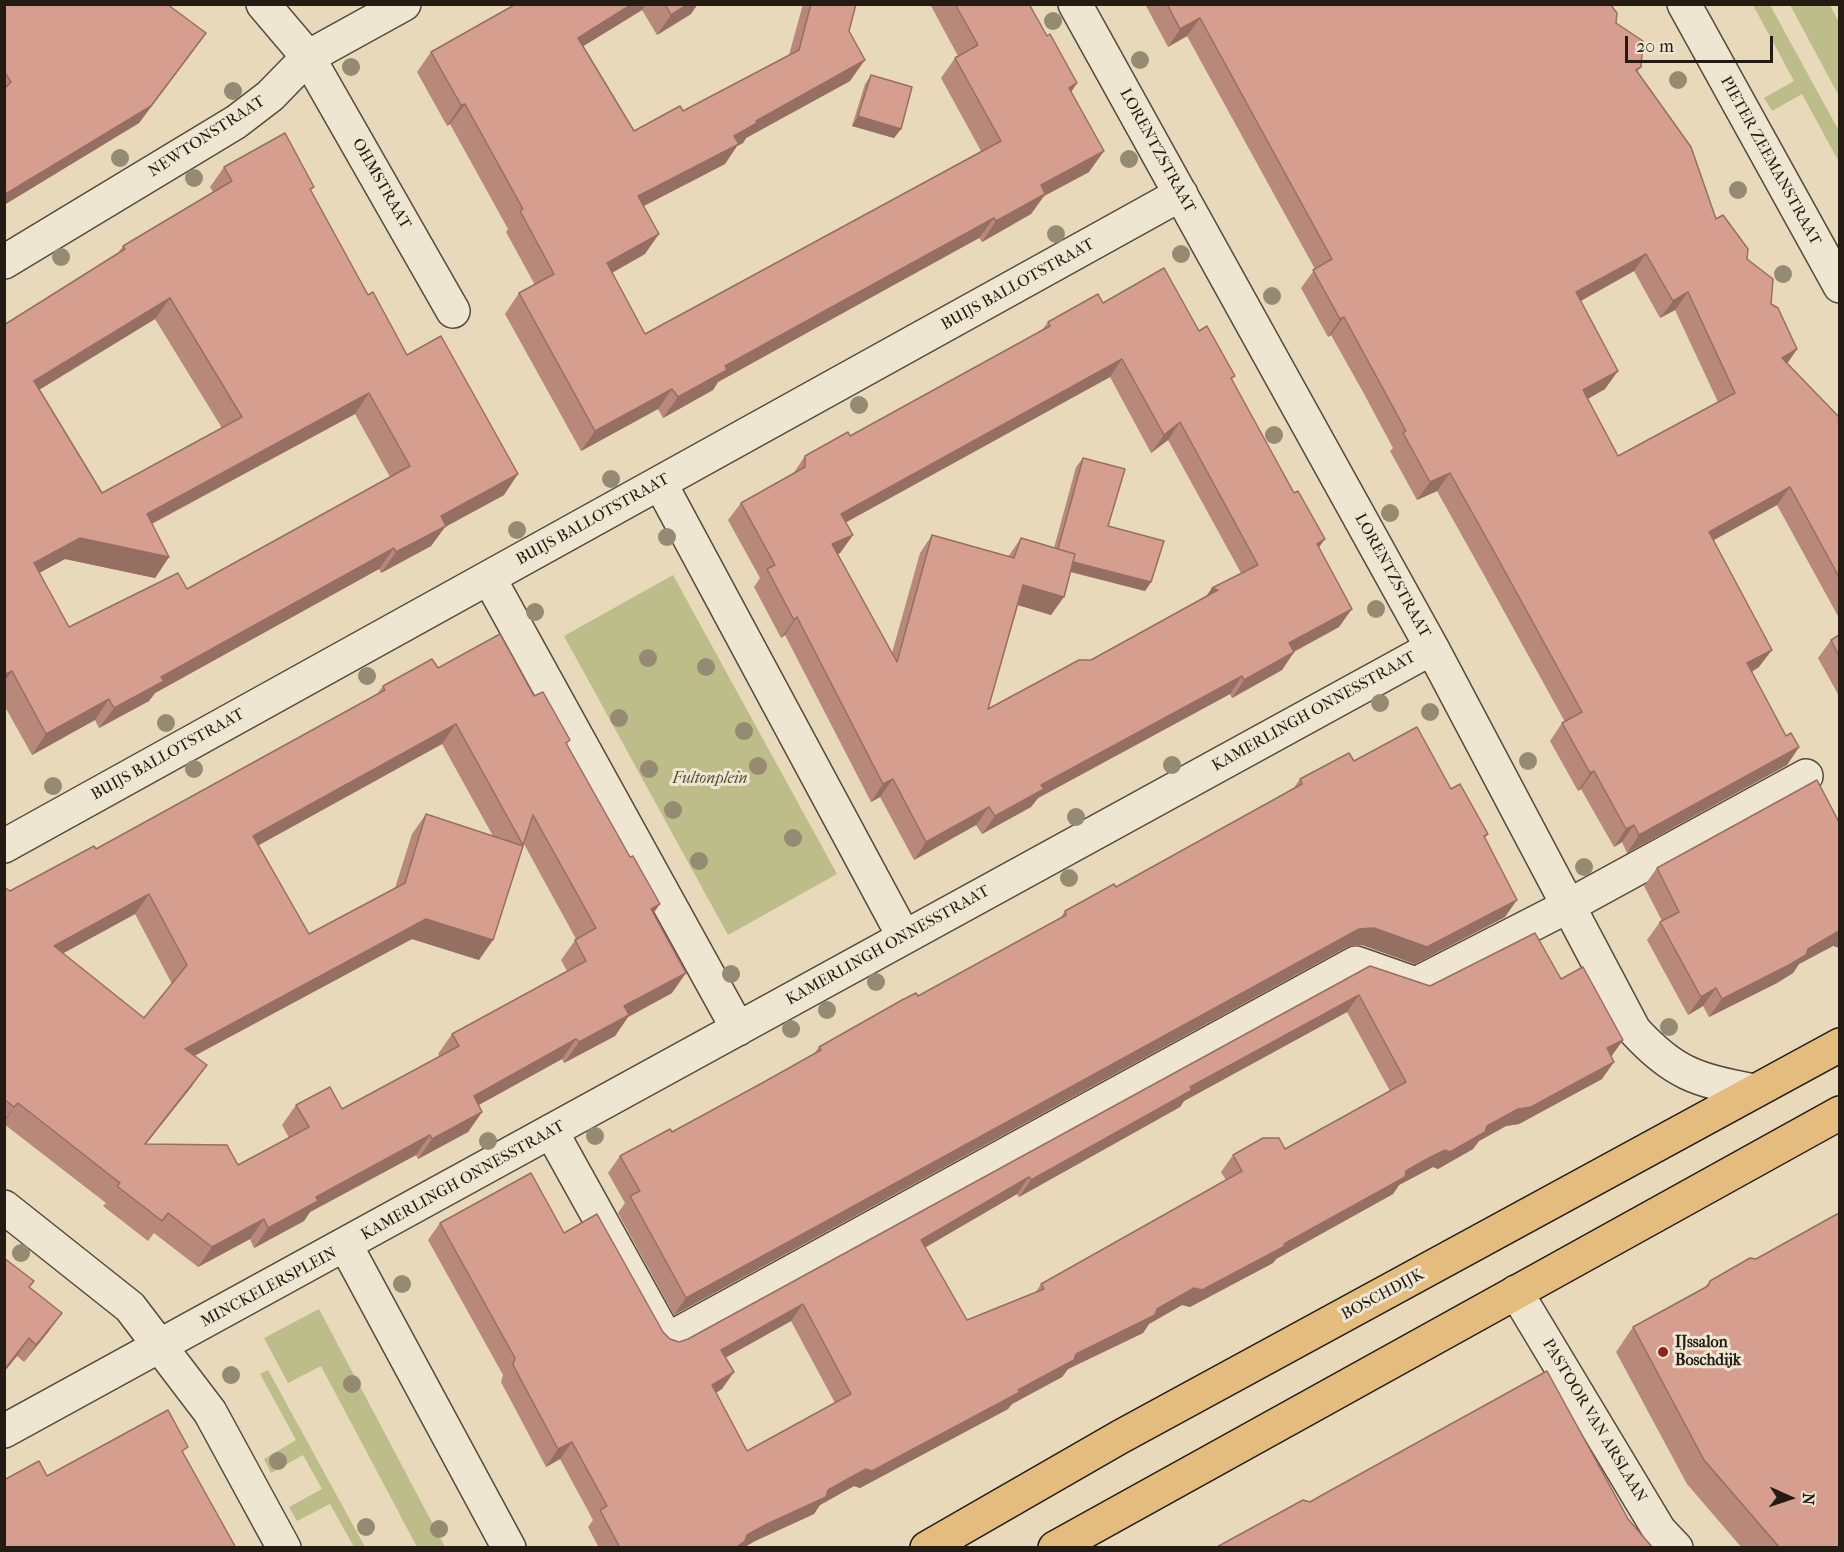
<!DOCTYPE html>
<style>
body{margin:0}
#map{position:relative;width:1844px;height:1552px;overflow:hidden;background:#e7d9ba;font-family:"IM FELL French Canon",serif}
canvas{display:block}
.frame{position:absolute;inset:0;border:6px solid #241b13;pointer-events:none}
.north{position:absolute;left:1760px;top:1468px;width:60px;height:60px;-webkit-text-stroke:4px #efe6d2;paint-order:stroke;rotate:93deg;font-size:16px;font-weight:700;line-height:24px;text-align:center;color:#241b13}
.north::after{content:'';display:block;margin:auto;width:21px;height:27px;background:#241b13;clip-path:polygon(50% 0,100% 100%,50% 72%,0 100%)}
.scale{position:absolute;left:1625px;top:36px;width:148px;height:27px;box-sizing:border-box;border:3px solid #241b13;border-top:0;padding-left:8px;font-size:18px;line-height:21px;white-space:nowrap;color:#241b13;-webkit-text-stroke:4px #efe6d2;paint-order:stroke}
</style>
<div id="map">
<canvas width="1844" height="1552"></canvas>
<div class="frame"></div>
<div class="north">N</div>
<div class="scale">20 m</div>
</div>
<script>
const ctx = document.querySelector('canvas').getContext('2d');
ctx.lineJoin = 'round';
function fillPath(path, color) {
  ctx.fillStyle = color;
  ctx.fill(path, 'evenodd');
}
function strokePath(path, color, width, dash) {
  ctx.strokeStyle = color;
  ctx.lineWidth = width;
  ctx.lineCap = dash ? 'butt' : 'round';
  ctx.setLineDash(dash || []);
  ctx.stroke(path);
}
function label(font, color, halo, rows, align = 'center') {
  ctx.font = font + ' "IM FELL French Canon",serif';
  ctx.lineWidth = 6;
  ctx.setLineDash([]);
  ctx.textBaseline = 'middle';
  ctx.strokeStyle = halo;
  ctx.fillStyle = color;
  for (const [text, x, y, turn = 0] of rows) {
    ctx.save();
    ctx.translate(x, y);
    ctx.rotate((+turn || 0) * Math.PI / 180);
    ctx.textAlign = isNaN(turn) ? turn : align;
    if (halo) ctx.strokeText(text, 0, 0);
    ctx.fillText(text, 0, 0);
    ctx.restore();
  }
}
fillPath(new Path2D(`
 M1753,5H1770L1839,131V162L1802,94L1772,111L1764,98L1794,81Z
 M1790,5H1830L1839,22V96Z
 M673,575L837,874L728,935L564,636Z
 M319,1309L445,1547H417L321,1366L288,1383L264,1338Z
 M268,1370L365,1547H354L330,1504L297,1521L289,1507L322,1489L303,1455L271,1473L264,1459L296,1440L260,1374Z`), '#bdbd8a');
const minor = new Path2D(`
 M263,4L308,57L453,311
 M1075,4L1432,648L1634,1030C1674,1074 1697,1080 1754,1091
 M1684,4L1840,286
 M4,262L236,122L270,96L308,57L404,4
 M660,483L904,937
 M489,578L738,1029
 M4,846L1181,194
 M551,1131L667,1340L1356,963L1416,984L1570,905L1806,776
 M4,1207L130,1307L210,1412L284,1548
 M346,1246L509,1548
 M1516,1292L1659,1530L1676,1548
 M4,1431L1432,648`);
const major = new Path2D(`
 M927,1548L1120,1437L1840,1045
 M1055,1548L1840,1113`);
strokePath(minor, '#554a3d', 36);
strokePath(major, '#241b13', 36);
strokePath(minor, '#efe6d2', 33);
strokePath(major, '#e4bc7d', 33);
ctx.fillStyle = '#958b72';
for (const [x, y] of [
 [1053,21],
 [1140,60],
 [351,67],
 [1678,80],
 [233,91],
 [120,158],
 [1129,159],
 [194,178],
 [1738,190],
 [1056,234],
 [1181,254],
 [61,257],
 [1783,274],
 [1272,296],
 [859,405],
 [1274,435],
 [611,479],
 [1390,513],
 [517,530],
 [667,537],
 [1376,609],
 [535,612],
 [648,658],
 [706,667],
 [367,676],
 [1380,703],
 [1430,712],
 [619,718],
 [166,723],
 [744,731],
 [1528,761],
 [1172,765],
 [758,766],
 [194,769],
 [649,769],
 [53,786],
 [673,810],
 [1076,817],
 [793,838],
 [699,861],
 [1584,867],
 [1069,878],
 [731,974],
 [876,982],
 [827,1010],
 [1669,1027],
 [791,1029],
 [595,1136],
 [488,1141],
 [21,1253],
 [402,1284],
 [231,1375],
 [352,1384],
 [278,1461],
 [366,1527],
 [439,1529]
]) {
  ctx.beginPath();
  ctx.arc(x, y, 9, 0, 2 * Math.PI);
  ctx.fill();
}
fillPath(new Path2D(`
 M4,4L194,50L139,123L4,205Z
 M516,4H688L691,14L657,35L642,10L583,46L634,131L683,111L789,55L803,4H856L849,31L850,81L746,138L743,143L737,146L725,164L644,206L645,254L612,273L645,334L981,151L941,78L955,58L958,56L930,4H1029L1047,36L1077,83L1071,92L1089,172L1044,196L1031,214L982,242L979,238L815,328L718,382L713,390L663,418L658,409L581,451L505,314L519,293L535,285L506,232L508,229L450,124L447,126L417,72L431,52Z
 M1145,4H1610L1616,23L1641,67L1637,72L1716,219L1747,259L1797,349L1787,363L1839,417V618L1777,505L1713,540L1759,667L1752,672L1786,736L1799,747L1787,765L1627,853L1622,842L1614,847L1581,789L1578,791L1550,741L1562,723L1565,722L1484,575L1437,491L1417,500L1390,451L1393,448L1363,392L1331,335L1328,337L1301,288L1315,269L1187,36L1168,47ZM1634,271L1660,318L1675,310L1718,402L1618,456L1588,399L1605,389L1581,301Z
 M871,75L901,129L894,138L852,126L865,84Z
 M224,167L311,191L368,295L407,355L504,495L445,527L431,546L381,573L379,569L155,693L149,701L99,728L95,720L32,755L4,705V325L118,253L123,246L213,192L210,187ZM155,319L222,428L102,493L39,390ZM355,414L390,477L187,589L69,627L39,573L65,559L155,578L169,557L152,524Z
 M1103,303L1199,331L1232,380L1319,548L1339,627L1294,652L1282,670L1232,698L1230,694L1038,798L1031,807L982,834L976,825L914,860L880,797L871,802L785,635L781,638L754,587L760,578L728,520L741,503L793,474L805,456L850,436L1042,330L1048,322ZM1110,377L1151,453L1168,440L1241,573L1206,596L1091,660L988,709L1018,605L1051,615L1070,572L1145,591L1151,582L1108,526L1083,458L1076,467L1054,548L1021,538L1008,557L932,535L920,553L892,653L838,554L840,553L853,535L845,523Z
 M1839,635V696L1818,658L1831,640Z
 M438,668L534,696L570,740L567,744L653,914L672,993L628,1017L615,1036L564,1063L562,1059L478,1105L482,1112L468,1132L418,1159L416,1155L310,1212L304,1221L254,1248L250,1239L198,1267L154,1233L148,1241L103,1206L106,1203L4,1124V887L10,891L96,849L377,694L383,686ZM442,744L493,836L426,814L412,834L395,888L309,934L259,845ZM524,844L576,939L561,960L567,971L452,1034L438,1054L440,1057L342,1109L296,1105L282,1125L289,1138L238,1165L146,1144L192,1086L194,1056L412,939L479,960ZM135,914L172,984L144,1018L63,953Z
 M1354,761L1451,789L1488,834L1485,838L1505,917L1415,964L1362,945L1347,947L674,1315L618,1213L625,1203L608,1173L620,1156L672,1132L813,1055L819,1047L918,996L1060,919L1065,911L1116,887L1293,789L1300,779Z
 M1657,868L1833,946L1799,964L1793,973L1777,983L1709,1017L1703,1006L1688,1015L1647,940L1660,922L1662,921L1644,886Z
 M1370,966L1430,986L1561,979L1623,1040L1611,1056L1602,1079L1519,1124L1506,1126L1479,1141L1473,1149L1438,1169L1433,1167L1399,1185L1393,1194L1276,1259L1273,1263L1190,1307L1182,1305L1149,1324L1143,1333L1068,1369L1062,1377L1012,1404L1008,1409L860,1488L854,1486L820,1505L814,1514L755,1541L743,1548H599L588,1527L593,1520L560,1459L546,1467L501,1382L503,1375L428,1240L440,1223L564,1233L670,1339L679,1342L688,1339ZM1347,1012L1390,1091L1285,1149L1233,1155L1221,1172L1226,1180L1041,1284L1036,1292L967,1320L925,1247L1017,1194L1019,1197L1180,1107L1184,1101ZM791,1321L835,1403L747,1451L716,1393L722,1389L726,1357Z
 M4,1258L29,1288L49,1331L24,1362L17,1356L4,1372Z
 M1710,1281L1839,1548H1742L1687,1484L1616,1352L1633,1327L1705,1287Z`), '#b8887a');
fillPath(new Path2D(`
 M632,4H646L642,10L564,58L578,38Z
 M688,4H698L691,14L657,35L671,15Z
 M1200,18L1187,36L1168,47L1180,29Z
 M206,33L139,123L4,205V195Z
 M865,60L850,81L746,138L743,143L737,146L725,164L624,216L638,196L734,136L756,121Z
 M1077,83L1063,104L1069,88Z
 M465,104L450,124L447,126L461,105Z
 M858,116L901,129L894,138L852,126Z
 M1104,151L1089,172L1044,196L1031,214L982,242L996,221L1041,185Z
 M994,218L979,238L718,382L713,390L663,418L678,397L725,366Z
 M659,234L645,254L592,284L607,263Z
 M1646,254L1634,271L1564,310L1576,292Z
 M1688,292L1675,310L1660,318L1673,301Z
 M170,298L155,319L19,402L34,381Z
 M1344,317L1331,335L1328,337L1340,319Z
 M1797,349L1785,367L1782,358Z
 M1122,359L1110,377L828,532L841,514Z
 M1618,371L1605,389L1571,408L1583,390Z
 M672,389L658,409L581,451L595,431Z
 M369,393L355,414L132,534L147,514Z
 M1180,422L1168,440L1151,453L1164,435Z
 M1450,473L1437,491L1417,500L1430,482Z
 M518,474L504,495L445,527L431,546L381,573L396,552L441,516Z
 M1790,487L1777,505L1696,550L1709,532Z
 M853,535L840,553L820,562L832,544Z
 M80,538L169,557L155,578L65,559L19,584L34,563Z
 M1325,539L1312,557L1317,544Z
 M394,548L379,569L155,693L149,701L99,728L114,708L161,677Z
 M1056,557L1151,582L1145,591L1049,566Z
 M1023,585L1064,597L1051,615L1011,603Z
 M1212,588L1218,590L1199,606Z
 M1352,609L1339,627L1276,661L1289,643Z
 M797,617L785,635L781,638L794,620Z
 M1772,650L1759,667L1735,681L1747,663Z
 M1294,652L1282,670L1232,698L1244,680Z
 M12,671L4,682V675Z
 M1242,676L1230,694L1038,798L1031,807L982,834L995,816L1041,785Z
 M109,699L95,720L32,755L46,734Z
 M456,724L442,744L239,856L253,836Z
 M1799,747L1787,765L1627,853L1639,835Z
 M1594,771L1581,789L1578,791L1590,773Z
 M893,779L880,797L871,802L883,784Z
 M989,807L976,825L914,860L926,842Z
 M1634,825L1622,842L1614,847L1626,829Z
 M149,894L135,914L40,966L54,946Z
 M1517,900L1505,917L1415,964L1362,945L1347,947L674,1315L686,1298L1359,929Z
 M660,904L646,924L651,909Z
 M426,919L493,940L479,960L412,939L170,1069L185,1049Z
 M1839,931V948L1833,946L1814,956L1799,964L1793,973L1777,983L1709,1017L1722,999L1808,949Z
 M686,973L672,993L628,1017L615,1036L564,1063L579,1042L624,1006Z
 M1716,988L1703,1006L1688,1015L1701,997Z
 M1359,995L1347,1012L1184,1101L1180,1107L1019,1197L1031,1180L1190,1087Z
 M576,1039L562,1059L459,1116L474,1096Z
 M1623,1040L1611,1057L1607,1048Z
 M1614,1062L1602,1079L1519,1124L1506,1126L1479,1141L1473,1149L1438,1169L1433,1167L1399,1185L1393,1194L1276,1259L1273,1263L1190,1307L1182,1305L1149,1324L1143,1333L1068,1369L1062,1377L1012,1404L1008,1409L860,1488L854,1486L820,1505L814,1514L755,1541L743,1548H735L747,1535L866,1469L1018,1390L1076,1354L1194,1288L1284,1244L1406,1171L1518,1109Z
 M207,1065L192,1086L130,1164L145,1144Z
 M18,1103L4,1122V1120Z
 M482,1112L468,1132L418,1159L432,1139Z
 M430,1135L416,1155L310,1212L304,1221L254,1248L268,1228L316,1197Z
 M1029,1177L1017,1194L909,1257L921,1240Z
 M264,1219L250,1239L198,1267L212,1247Z
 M803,1304L791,1321L709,1367L721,1350Z
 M62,1313L49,1331L24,1362L36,1345Z
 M29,1338L17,1356L4,1372V1370Z
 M734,1372L722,1389L700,1402L712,1385Z
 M572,1442L560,1459L546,1467L558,1449Z`), '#966f63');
const building = new Path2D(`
 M4,4H167L206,33L151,106L4,195V89L11,82L4,71Z
 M516,4H632L578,38L634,131L680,106L683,111L799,50L811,4H856L849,31L865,60L756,121L757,123L734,136L739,144L638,196L659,234L607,263L645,334L1001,141L955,58L978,45L955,4H1029L1047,36L1050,34L1077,83L1069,88L1104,151L1041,185L1045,194L996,221L994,218L830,308L725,366L727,370L678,397L672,389L595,431L519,293L554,274L520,211L523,209L465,104L461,105L431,52Z
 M665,4H688L671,15Z
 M1167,4H1610L1617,13L1616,23L1643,41L1641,67L1636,70L1691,147L1716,219L1723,215L1748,249L1747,259L1773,279L1771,304L1778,308L1797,349L1782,358L1839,417V577L1790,487L1709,532L1772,650L1747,663L1786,736L1791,733L1799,747L1639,835L1634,825L1626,829L1594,771L1590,773L1562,723L1582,712L1497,557L1450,473L1430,482L1403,433L1406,431L1344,317L1340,319L1313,270L1332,259L1200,18L1180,29ZM1646,254L1673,301L1688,292L1735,393L1618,456L1583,390L1618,371L1576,292Z
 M871,75L912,87L901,129L858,116Z
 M285,133L314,187L310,189L368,295L373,292L407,355L441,336L518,474L441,516L446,526L396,552L394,548L161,677L164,681L114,708L109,699L46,734L12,671L4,675V325L125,249L123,246L232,181L224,167ZM170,298L242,417L102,493L34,381ZM369,393L410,466L187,589L178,573L69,627L34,563L80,538L169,557L147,514Z
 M1164,268L1199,331L1207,326L1235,376L1231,378L1294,493L1298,491L1325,539L1317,544L1352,609L1289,643L1294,652L1244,680L1242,676L1041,785L1044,789L995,816L989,807L926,842L893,779L883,784L797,617L794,620L767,569L775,565L741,503L805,467V456L848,432L850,436L1050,326L1048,322L1098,294L1103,303ZM1122,359L1164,435L1180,422L1258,565L1212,588L1218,590L1091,660H1079L988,709L1023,585L1064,597L1075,554L1021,538L1014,558L932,535L897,662L832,544L853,535L841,514Z
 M1083,458L1125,469L1108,526L1164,541L1151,582L1073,562L1075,554L1058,549Z
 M500,634L534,696L543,692L570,740L566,743L630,857L633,856L660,904L651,909L686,973L624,1006L629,1015L579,1042L576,1039L474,1096L482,1112L432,1139L430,1135L316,1197L318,1201L268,1228L264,1219L212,1247L168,1213L162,1221L117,1186L120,1183L18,1103L14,1107L4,1099V887L10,891L94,846L96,849L385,690L383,686L432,659L438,668ZM456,724L523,845L533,815L596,928L575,940L586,961L452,1034L459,1046L342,1109L330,1087L296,1105L309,1127L238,1165L227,1145L145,1144L207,1065L185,1049L426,919L493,940L523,846L426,814L405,883L309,934L253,836ZM149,894L187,965L144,1018L54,946Z
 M1839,635V656L1831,640Z
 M1417,727L1451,789L1460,784L1488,834L1484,836L1517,900L1427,947L1374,928L1359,929L686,1298L630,1196L640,1191L620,1156L670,1129L672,1132L764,1082L821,1050L819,1047L902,1000L916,993L918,996L1013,944L1066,915L1065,911L1114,884L1116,887L1302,784L1300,779L1349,753L1354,761Z
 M1817,780L1839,822V931L1808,949L1806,955L1789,965L1722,999L1716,988L1701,997L1660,922L1679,912L1657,868Z
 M1535,933L1561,979L1583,967L1623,1040L1607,1048L1614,1062L1531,1107L1518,1109L1487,1126L1485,1132L1450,1152L1445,1150L1425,1160L1406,1171L1405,1177L1284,1244L1285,1246L1202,1290L1194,1288L1157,1309L1155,1315L1076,1354L1074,1360L1018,1390L1020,1392L872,1471L866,1469L828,1490L826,1497L767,1524L747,1535L745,1541L735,1548H620L600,1510L607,1506L572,1442L558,1449L513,1365L515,1358L440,1223L531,1173L564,1233L597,1214L663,1332L670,1339L679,1342L688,1339L1370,966L1430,986ZM1359,995L1406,1082L1285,1149L1279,1138H1263L1233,1155L1242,1171L1041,1284L1044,1289L967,1320L921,1240L1029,1177L1031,1180L1192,1090L1190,1087ZM803,1304L851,1394L747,1451L712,1385L734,1372L721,1350Z
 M1839,1213V1548H1780L1704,1460L1633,1327L1708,1286L1710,1281L1750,1258L1756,1259Z
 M4,1258L34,1281L29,1287L62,1313L36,1345L29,1338L4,1370Z
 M1547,1371L1628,1519L1653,1548H1215L1303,1500L1310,1502L1324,1494Z
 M168,1410L188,1447L182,1451L236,1548H4V1480L39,1461L47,1476Z`);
fillPath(building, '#d69e8e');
strokePath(building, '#966f63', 1.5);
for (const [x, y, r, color] of [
 [1663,1352,6,"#8f2418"]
]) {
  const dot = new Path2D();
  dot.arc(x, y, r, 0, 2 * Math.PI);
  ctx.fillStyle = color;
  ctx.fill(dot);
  strokePath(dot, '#efe6d2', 2);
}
label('16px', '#241b13', '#efe6d2', [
 ["NEWTONSTRAAT",207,137,-33],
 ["LORENTZSTRAAT",1157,151,61],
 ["PIETER ZEEMANSTRAAT",1770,161,61],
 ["OHMSTRAAT",381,184,60],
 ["BUIJS BALLOTSTRAAT",1018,285,-29],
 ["BUIJS BALLOTSTRAAT",593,520,-29],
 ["LORENTZSTRAAT",1392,576,61],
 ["KAMERLINGH ONNESSTRAAT",1314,712,-29],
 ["BUIJS BALLOTSTRAAT",168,755,-29],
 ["KAMERLINGH ONNESSTRAAT",888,946,-29],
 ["KAMERLINGH ONNESSTRAAT",463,1181,-29],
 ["MINCKELERSPLEIN",269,1288,-28],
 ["BOSCHDIJK",1383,1295,-28],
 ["PASTOOR VAN ARSLAAN",1594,1421,59]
]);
label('italic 16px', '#524c37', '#efe6d2', [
 ["Fultonplein",710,779]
]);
label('bold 16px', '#241b13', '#efe6d2', [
 ["IJssalon",1675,1343],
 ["Boschdijk",1675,1361]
], 'left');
</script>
